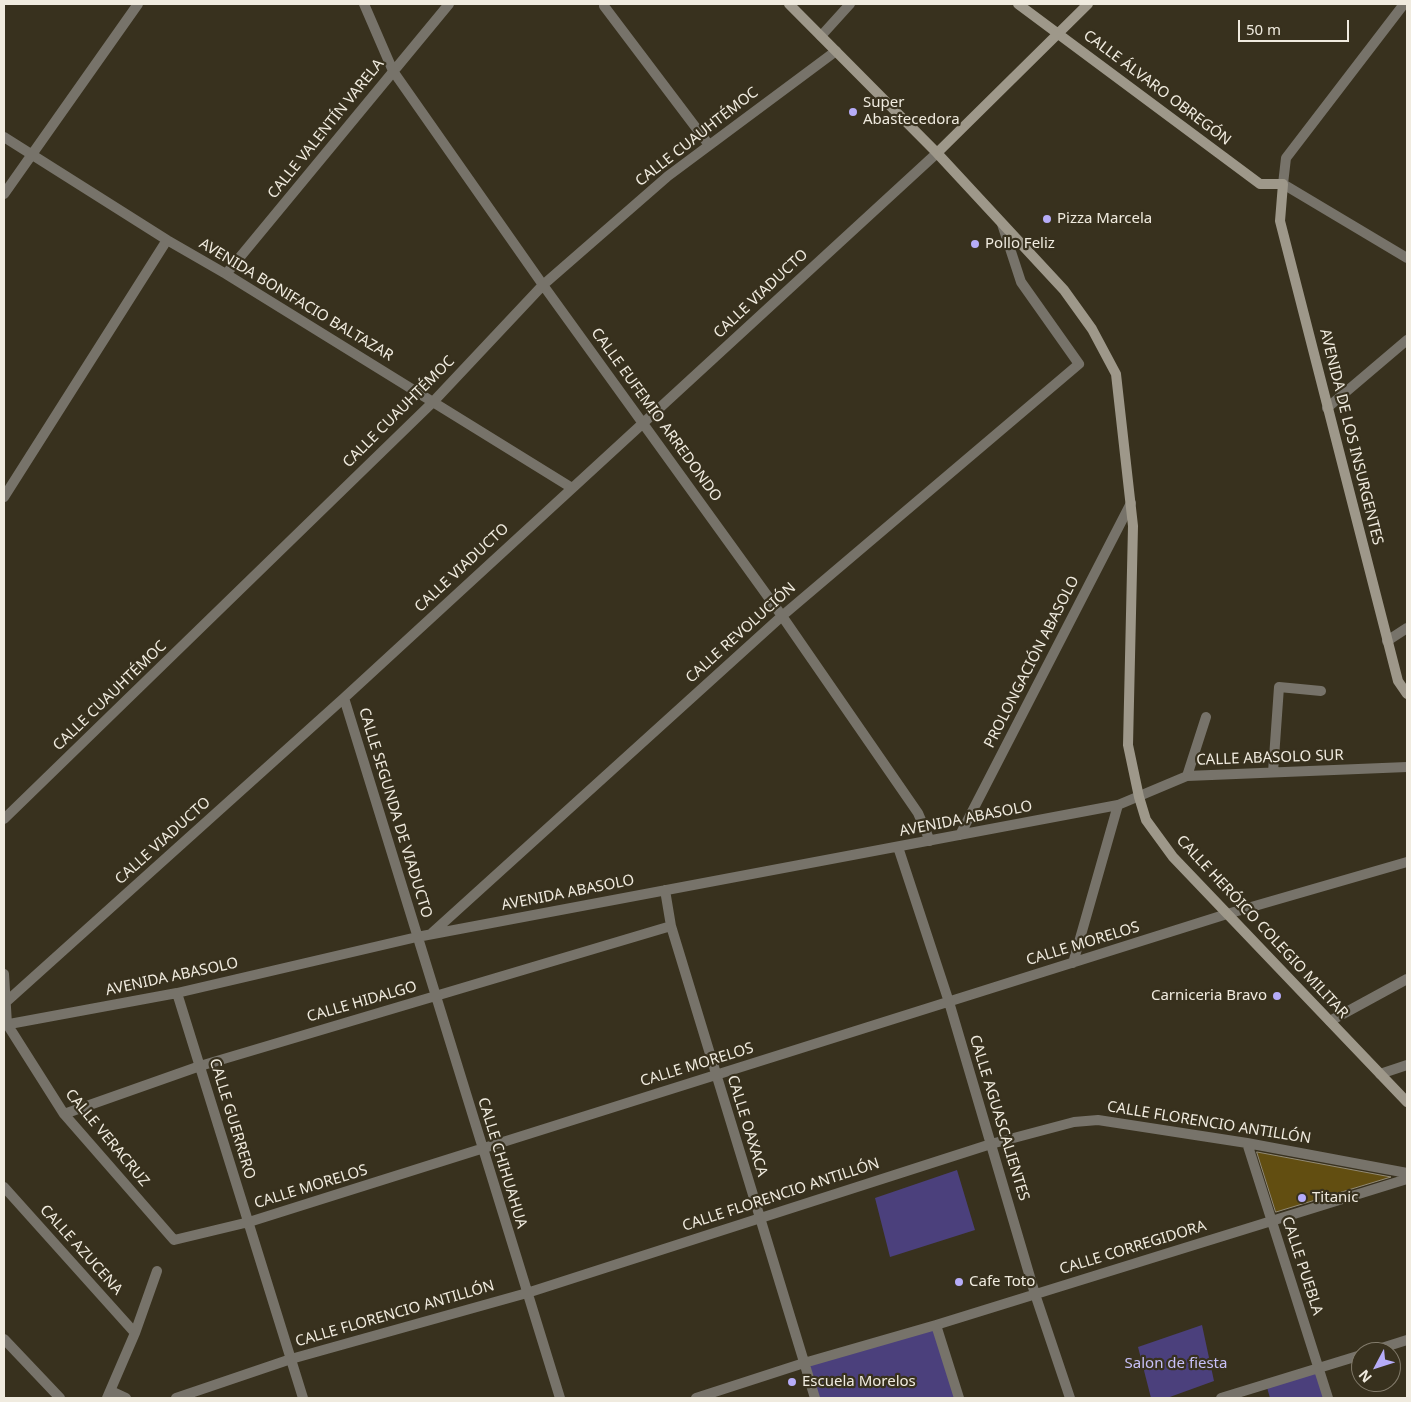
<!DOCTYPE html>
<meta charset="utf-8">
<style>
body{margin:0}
#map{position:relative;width:1411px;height:1402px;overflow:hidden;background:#38311e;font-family:"Noto Sans",sans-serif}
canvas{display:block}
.frame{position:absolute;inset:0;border:5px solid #f0ebdf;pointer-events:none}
.north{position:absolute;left:1351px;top:1342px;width:50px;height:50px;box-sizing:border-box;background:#38311e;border:1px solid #827b6b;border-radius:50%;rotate:230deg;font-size:14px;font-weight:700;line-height:20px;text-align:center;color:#f0ebdf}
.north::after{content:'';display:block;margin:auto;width:18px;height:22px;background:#b6acf8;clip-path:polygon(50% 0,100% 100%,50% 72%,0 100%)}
.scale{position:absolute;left:1238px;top:20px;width:111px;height:22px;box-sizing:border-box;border:2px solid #f0ebdf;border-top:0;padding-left:6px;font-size:15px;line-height:18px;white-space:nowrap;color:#f0ebdf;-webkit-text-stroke:4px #38311e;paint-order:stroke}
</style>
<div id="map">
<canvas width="1411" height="1402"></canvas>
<div class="frame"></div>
<div class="north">N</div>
<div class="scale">50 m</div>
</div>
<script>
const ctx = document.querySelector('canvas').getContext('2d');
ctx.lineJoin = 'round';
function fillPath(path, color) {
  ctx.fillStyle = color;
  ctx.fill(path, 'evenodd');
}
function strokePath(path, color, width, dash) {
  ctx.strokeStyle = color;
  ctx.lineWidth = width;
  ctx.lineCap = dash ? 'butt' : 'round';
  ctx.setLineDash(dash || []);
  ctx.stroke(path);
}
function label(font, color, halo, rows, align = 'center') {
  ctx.font = font + ' "Noto Sans",sans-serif';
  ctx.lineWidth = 4.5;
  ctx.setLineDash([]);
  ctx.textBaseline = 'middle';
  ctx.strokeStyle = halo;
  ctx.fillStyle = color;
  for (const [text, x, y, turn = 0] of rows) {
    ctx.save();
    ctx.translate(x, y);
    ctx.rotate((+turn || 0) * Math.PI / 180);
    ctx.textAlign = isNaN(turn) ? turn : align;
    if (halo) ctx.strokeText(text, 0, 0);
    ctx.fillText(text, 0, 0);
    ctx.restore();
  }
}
fillPath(new Path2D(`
 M957,1170L975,1230L890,1257L875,1198Z
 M936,1325L959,1398H818L807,1365Z
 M1202,1325L1214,1381L1167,1398H1151L1138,1347Z
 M1317,1368L1326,1398H1270L1266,1384Z`), '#4b407c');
const building = new Path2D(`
 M1257,1152L1391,1177L1276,1212Z`);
fillPath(building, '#624e11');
strokePath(building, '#938b76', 1);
strokePath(new Path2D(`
 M364,4L393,71L543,285L782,616L918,813L930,841
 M1404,4L1286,158L1283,184L1407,258
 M604,6L709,145
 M821,36L850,4
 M4,137L167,240L226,274L572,488
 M4,194L138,4
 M226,274L449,4
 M1327,408L1407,340
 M4,497L167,240
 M1387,641L1407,628
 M344,698L560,1398
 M1273,772L1279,687L1321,691
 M1187,776L1206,717
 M4,819L433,402L543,285L668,176L836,51
 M960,835L1131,503
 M898,847L949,1002L1035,1294L1070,1398
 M665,890L671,926L815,1398
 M432,933L782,616L1079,364L1021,282L1002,224
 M1073,963L1118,805
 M4,974L7,1024L64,1114L174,1240L249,1222L1227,914L1407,862
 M177,993L303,1398
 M6,1002L344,698L937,153
 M1330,1021L1407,979
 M4,1025L177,993L417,937L1118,805L1187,776L1407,767
 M1380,1074L1407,1065
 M64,1114L200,1066L671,926
 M1247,1143L1328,1398
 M4,1187L135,1333
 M936,1325L959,1398
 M4,1339L60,1398
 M1369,1352L1407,1340
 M111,1391L126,1398
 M107,1398L135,1333L157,1271
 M176,1398L291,1359L527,1293L991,1144L1074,1122L1098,1120L1247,1143L1407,1173
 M696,1398L804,1363L936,1325L1407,1179
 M1221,1398L1361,1355`), '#77736a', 10);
strokePath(new Path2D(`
 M789,4L937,153L1064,290L1092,329L1116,374L1133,526L1128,745L1139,797L1146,820L1173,857L1407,1102
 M1018,4L1260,184H1283L1280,221L1398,681L1407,694
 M937,153L1088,4`), '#9e988a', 10);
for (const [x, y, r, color] of [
 [853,112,5,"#b6acf8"],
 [1047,219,5,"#b6acf8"],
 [975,244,5,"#b6acf8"],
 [1277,996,5,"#b6acf8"],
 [1302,1198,5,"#b6acf8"],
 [959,1282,5,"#b6acf8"],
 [792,1382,5,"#b6acf8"]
]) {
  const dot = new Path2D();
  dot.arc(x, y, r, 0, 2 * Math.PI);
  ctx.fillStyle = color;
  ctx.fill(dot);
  strokePath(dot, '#38311e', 2);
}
label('15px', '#f0ebdf', '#38311e', [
 ["CALLE ÁLVARO OBREGÓN",1157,88,37],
 ["CALLE VALENTÍN VARELA",326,129,-51],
 ["CALLE CUAUHTÉMOC",697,137,-38],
 ["CALLE VIADUCTO",761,294,-43],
 ["AVENIDA BONIFACIO BALTAZAR",296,300,31],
 ["CALLE CUAUHTÉMOC",399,412,-45],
 ["CALLE EUFEMIO ARREDONDO",656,415,54],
 ["AVENIDA DE LOS INSURGENTES",1351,437,76],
 ["CALLE VIADUCTO",462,568,-43],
 ["CALLE REVOLUCIÓN",741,633,-42],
 ["PROLONGACIÓN ABASOLO",1032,662,-63],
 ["CALLE CUAUHTÉMOC",110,696,-44],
 ["CALLE ABASOLO SUR",1270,758,-2],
 ["CALLE SEGUNDA DE VIADUCTO",395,813,73],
 ["AVENIDA ABASOLO",966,819,-11],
 ["CALLE VIADUCTO",163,841,-42],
 ["AVENIDA ABASOLO",568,893,-11],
 ["CALLE HERÓICO COLEGIO MILITAR",1262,927,47],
 ["CALLE MORELOS",1083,944,-17],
 ["AVENIDA ABASOLO",172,977,-12],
 ["CALLE HIDALGO",362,1002,-16],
 ["CALLE MORELOS",697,1065,-17],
 ["CALLE AGUASCALIENTES",999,1118,73],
 ["CALLE GUERRERO",232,1119,73],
 ["CALLE FLORENCIO ANTILLÓN",1209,1123,9],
 ["CALLE OAXACA",747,1126,73],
 ["CALLE VERACRUZ",107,1138,50],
 ["CALLE CHIHUAHUA",502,1163,73],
 ["CALLE MORELOS",311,1187,-17],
 ["CALLE FLORENCIO ANTILLÓN",781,1195,-18],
 ["CALLE CORREGIDORA",1133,1248,-17],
 ["CALLE AZUCENA",81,1250,48],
 ["CALLE PUEBLA",1302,1266,72],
 ["CALLE FLORENCIO ANTILLÓN",395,1314,-16]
]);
label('15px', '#f0ebdf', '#38311e', [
 ["Super",863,103],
 ["Abastecedora",863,120],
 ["Pizza Marcela",1057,219],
 ["Pollo Feliz",985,244],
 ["Carniceria Bravo",1267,996,"right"],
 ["Titanic",1312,1198],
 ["Cafe Toto",969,1282],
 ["Escuela Morelos",802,1382]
], 'left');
label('15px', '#c7c0f8', '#38311e', [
 ["Salon de fiesta",1176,1364]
]);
</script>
